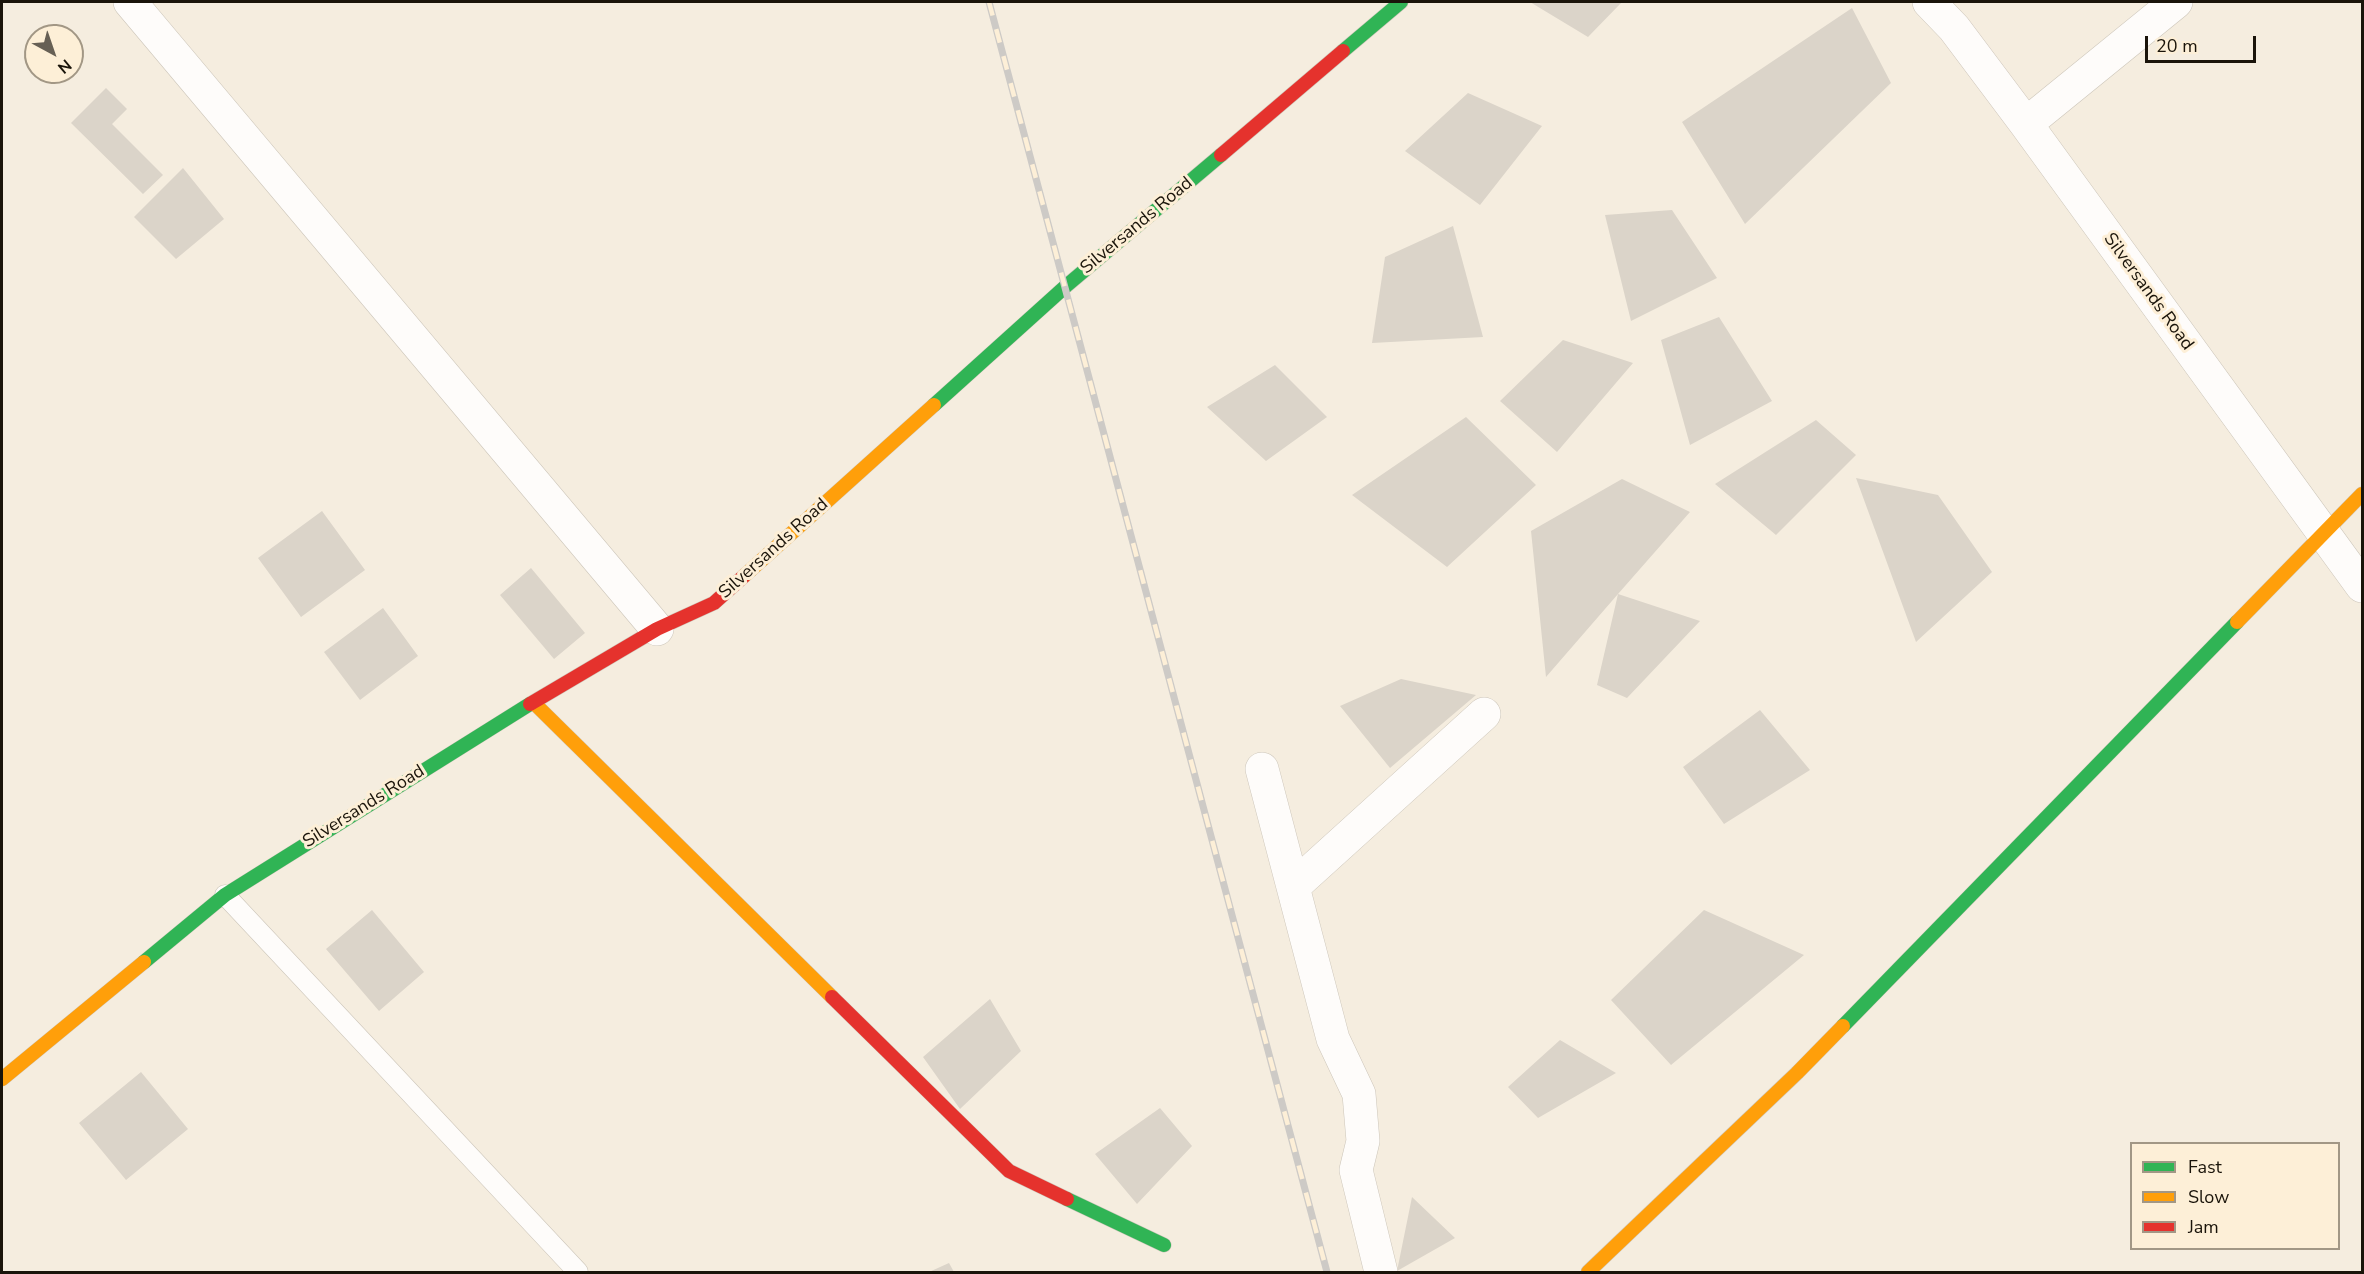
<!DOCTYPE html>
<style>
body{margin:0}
#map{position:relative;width:2364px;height:1274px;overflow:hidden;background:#f5eddf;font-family:"Nunito Sans",sans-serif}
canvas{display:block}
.frame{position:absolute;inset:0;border:3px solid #1a140a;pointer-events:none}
.legend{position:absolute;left:2130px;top:1142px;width:210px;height:108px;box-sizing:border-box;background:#fdefd7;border:2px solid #a29785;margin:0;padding:8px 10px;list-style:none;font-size:18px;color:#1a140a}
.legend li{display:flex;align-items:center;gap:12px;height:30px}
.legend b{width:30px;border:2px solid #a29785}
.north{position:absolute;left:24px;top:24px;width:60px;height:60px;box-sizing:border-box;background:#fdefd7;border:2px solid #a29785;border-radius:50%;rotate:140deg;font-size:16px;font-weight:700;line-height:24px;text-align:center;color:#1a140a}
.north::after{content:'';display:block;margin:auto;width:21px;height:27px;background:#676055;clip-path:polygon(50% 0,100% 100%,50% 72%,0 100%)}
.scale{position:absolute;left:2145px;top:36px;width:111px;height:27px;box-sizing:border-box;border:3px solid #1a140a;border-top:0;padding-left:8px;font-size:18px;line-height:21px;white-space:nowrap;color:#1a140a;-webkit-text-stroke:4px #fdefd7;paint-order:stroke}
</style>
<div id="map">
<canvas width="2364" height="1274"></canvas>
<div class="frame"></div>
<ul class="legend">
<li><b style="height:8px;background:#30b455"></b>Fast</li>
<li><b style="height:8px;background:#ff9f0a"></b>Slow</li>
<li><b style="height:8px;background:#e5322d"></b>Jam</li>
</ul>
<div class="north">N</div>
<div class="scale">20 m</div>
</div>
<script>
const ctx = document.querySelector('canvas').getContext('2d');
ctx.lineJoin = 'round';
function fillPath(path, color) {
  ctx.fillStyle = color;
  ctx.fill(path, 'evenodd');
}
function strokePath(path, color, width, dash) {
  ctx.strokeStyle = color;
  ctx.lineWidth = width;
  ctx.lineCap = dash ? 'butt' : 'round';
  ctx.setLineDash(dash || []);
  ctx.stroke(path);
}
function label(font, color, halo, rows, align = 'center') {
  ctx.font = font + ' "Nunito Sans",sans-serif';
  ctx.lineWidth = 6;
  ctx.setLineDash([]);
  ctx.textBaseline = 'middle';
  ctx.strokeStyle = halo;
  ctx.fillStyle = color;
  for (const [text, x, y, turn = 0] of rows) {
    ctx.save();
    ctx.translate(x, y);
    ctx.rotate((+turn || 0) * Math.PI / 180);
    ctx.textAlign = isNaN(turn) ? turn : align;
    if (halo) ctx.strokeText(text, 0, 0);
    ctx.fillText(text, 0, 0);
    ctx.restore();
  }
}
fillPath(new Path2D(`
 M1530,2H1622L1588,37Z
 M1852,8L1891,83L1745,224L1682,122Z
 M106,88L127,109L112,124L163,175L143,194L71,123Z
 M1468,93L1542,126L1480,205L1405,151Z
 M183,168L224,219L176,259L134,217Z
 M1672,210L1717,278L1631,321L1605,215Z
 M1453,226L1483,337L1372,343L1385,257Z
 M1719,317L1772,401L1690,445L1661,340Z
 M1563,340L1633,363L1557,452L1500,401Z
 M1275,365L1327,417L1266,461L1207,407Z
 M1466,417L1536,485L1447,567L1352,495Z
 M1816,420L1856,455L1776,535L1715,484Z
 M1856,478L1938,495L1992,572L1916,642Z
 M1622,479L1690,512L1618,594L1700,621L1627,698L1597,685L1618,594L1546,677L1531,531Z
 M322,511L365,570L301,617L258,558Z
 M531,568L585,633L554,659L500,595Z
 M383,608L418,656L360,700L324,652Z
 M1401,679L1476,695L1390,768L1340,706Z
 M1760,710L1810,770L1724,824L1683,767Z
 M372,910L424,972L379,1011L326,949Z
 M1704,910L1804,955L1671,1065L1611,1000Z
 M990,999L1021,1051L960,1109L923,1057Z
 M1560,1040L1616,1073L1538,1118L1508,1087Z
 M141,1072L188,1129L126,1180L79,1123Z
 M1160,1108L1192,1146L1137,1204L1095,1154Z
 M1412,1197L1455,1238L1397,1271Z
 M949,1263L954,1272H929Z`), '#dbd4c9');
const lane = new Path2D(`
 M225,895L578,1272`);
const street = new Path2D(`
 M130,2L657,629
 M1929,2L1954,28L2026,124L2362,586
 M2026,124L2176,2
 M1262,769L1333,1039L1359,1094L1363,1141L1356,1170L1381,1272
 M1293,887L1484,714`);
const fast = new Path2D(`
 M1343,51L1401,2
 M934,405L1066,286L1221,155
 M144,962L225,895L530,704
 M1843,1026L2237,622
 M1067,1199L1164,1245`);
const slow = new Path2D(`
 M744,576L934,405
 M2237,622L2362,494
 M534,703L832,997
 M2,1079L144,962
 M1588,1272L1797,1073L1843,1026`);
const jam = new Path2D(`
 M1221,155L1343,51
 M530,704L657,629L714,603L744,576
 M832,997L1009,1171L1067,1199`);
strokePath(lane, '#ccc5b9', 21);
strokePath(street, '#ccc5b9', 34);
strokePath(fast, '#ccc5b9', 15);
strokePath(slow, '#ccc5b9', 15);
strokePath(jam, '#ccc5b9', 15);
strokePath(lane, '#fefcfa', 20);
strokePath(street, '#fefcfa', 33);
strokePath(fast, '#30b455', 14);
strokePath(slow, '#ff9f0a', 14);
strokePath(jam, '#e5322d', 14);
const rail = new Path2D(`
 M989,2L1327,1272`);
strokePath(rail, '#cdcac6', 7);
strokePath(rail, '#fdefd7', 4.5, [14]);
label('18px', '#1a140a', '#fdefd7', [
 ["Silversands Road",1137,226,-40],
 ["Silversands Road",2148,292,54],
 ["Silversands Road",774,549,-42],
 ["Silversands Road",364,807,-32]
]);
</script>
